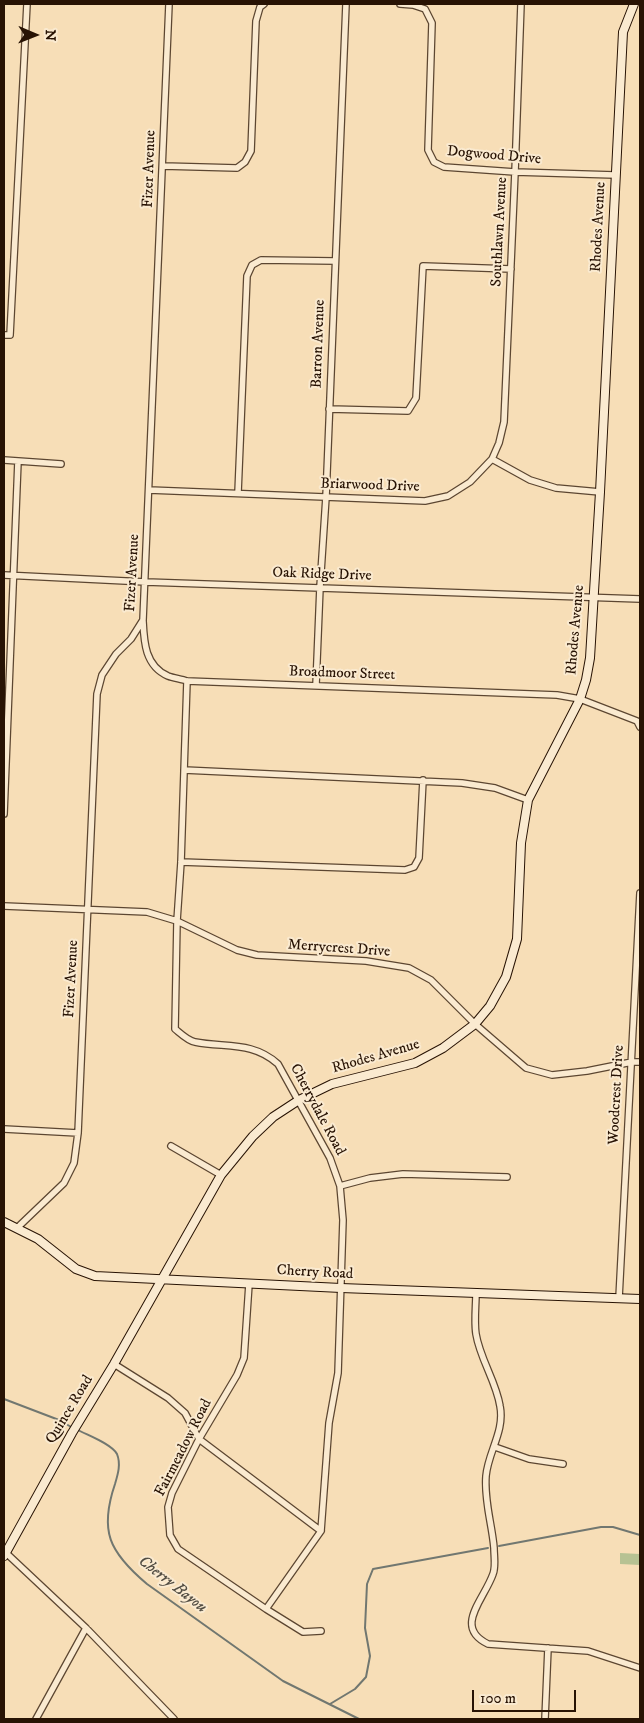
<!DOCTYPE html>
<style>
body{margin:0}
#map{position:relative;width:644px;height:1723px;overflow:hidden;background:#f7deb7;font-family:"IM FELL DW Pica",serif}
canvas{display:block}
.frame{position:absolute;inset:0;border:5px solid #281304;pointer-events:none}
.north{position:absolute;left:10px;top:10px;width:50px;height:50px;-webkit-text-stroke:4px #faead0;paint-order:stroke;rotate:91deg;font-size:14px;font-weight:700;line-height:20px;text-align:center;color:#281304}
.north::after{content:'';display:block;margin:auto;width:18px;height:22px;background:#281304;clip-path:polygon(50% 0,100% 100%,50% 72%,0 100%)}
.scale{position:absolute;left:472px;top:1690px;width:104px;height:22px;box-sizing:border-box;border:2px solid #281304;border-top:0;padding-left:6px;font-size:15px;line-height:18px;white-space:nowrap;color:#281304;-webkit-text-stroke:4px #faead0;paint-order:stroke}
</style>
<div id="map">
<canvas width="644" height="1723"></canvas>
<div class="frame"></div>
<div class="north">N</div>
<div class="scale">100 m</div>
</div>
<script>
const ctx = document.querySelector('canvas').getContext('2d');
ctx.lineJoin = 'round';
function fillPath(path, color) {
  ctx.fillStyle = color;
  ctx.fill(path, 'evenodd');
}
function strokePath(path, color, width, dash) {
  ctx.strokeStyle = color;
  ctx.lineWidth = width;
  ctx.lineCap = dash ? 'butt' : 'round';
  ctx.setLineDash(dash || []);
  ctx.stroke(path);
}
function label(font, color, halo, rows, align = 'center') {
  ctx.font = font + ' "IM FELL DW Pica",serif';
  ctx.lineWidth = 4;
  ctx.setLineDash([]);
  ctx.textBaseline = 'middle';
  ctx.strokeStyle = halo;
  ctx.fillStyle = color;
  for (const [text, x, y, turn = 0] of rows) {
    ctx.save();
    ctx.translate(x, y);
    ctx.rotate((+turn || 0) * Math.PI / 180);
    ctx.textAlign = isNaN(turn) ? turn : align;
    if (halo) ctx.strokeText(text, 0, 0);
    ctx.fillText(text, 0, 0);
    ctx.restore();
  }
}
fillPath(new Path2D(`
 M620,1553L640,1554V1565L620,1564Z`), '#b7c293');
strokePath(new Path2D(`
 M4,1399L59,1420L73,1428
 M78,1430C87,1435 112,1444 117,1454C121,1464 118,1474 115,1484C99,1531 109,1552 147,1584L283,1681L359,1719
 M499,1546L601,1527H613L640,1535
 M330,1704L355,1689L366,1677L370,1656L365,1628L367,1584L373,1569L488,1548`), '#717770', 2);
const street = new Path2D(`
 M400,4L413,5L425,9L432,23L428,150L434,162L444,167L515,172L615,175
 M163,166L237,168L245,162L251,151L256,21L260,7L264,4
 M4,335H10L27,4
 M329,409L408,411L416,398L423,266L511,269
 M492,459L530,480L556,488L600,492
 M4,460L61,464
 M149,490L425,501L448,496L470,482L492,459L499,443L504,422L515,172L521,4
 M238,493L247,276L252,265L261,260L335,261
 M4,575L146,582L640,599
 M143,621C144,642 145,666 168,676C173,678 181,679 187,681L557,695L580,699L637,721L640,727
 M187,681L181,862L177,921L175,1029C180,1033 188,1041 195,1042C225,1048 253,1041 278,1064L330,1158L340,1186L343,1220L338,1373L329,1423L321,1531L266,1609
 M316,685L320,587L326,497L346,4
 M184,770L462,783L495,788L528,800
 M4,814L18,461
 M181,862L405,870L414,867L419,858L423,780
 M4,906L147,912L177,921L237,950L257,955L366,961L409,968L431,980L475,1024L526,1068L552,1075L587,1071L632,1062H640
 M4,1129L78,1133
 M171,1146L221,1175
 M340,1186L370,1178L403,1174L507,1177
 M17,1228L64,1183L74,1163L78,1133L97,694L102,675L116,654L131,639L143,620L169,4
 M249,1284L244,1358L237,1375L199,1439L172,1493L168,1507L170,1535L178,1549L266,1609L303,1632L321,1631
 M476,1292C476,1306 474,1321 476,1334C480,1359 496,1381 500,1406C505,1431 488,1452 486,1476C484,1501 492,1524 494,1548C494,1556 496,1567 493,1574C484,1600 453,1627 488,1644L588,1651L640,1668
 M619,1298L640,893
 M114,1364L168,1398L185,1413L199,1439L321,1531
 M495,1447L529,1459L563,1464
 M4,1551L86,1628L174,1719
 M36,1719L86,1628
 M545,1719L548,1648`);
const secondary = new Path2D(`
 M4,1222L38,1239L76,1269L95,1276L341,1288L640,1299
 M4,1556L72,1433L114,1364L221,1175L253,1136L273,1117L299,1100L332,1084L415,1063L443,1048L475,1024L490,1006L506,977L517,939L521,843L528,800L580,699L586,680L590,658L600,492L623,32L634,4`);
strokePath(street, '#5c4631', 8);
strokePath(secondary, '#281304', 10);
strokePath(street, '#faead0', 5.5);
strokePath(secondary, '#faead0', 8);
label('15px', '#281304', '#faead0', [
 ["Dogwood Drive",494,156,5],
 ["Fizer Avenue",150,169,-88],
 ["Rhodes Avenue",599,227,-87],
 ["Southlawn Avenue",500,232,-87],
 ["Barron Avenue",319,344,-88],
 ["Briarwood Drive",370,486,2],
 ["Fizer Avenue",133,573,-87],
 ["Oak Ridge Drive",322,575,2],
 ["Rhodes Avenue",576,630,-85],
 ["Broadmoor Street",342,674,2],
 ["Merrycrest Drive",339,949,4],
 ["Fizer Avenue",72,979,-87],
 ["Rhodes Avenue",376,1057,-16],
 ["Woodcrest Drive",617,1095,-87],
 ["Cherrydale Road",317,1110,62],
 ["Cherry Road",315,1273,3],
 ["Quince Road",70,1410,-59],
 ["Fairmeadow Road",184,1448,-63]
]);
label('italic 16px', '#524d43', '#faead0', [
 ["Cherry Bayou",172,1585,38]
]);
</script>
